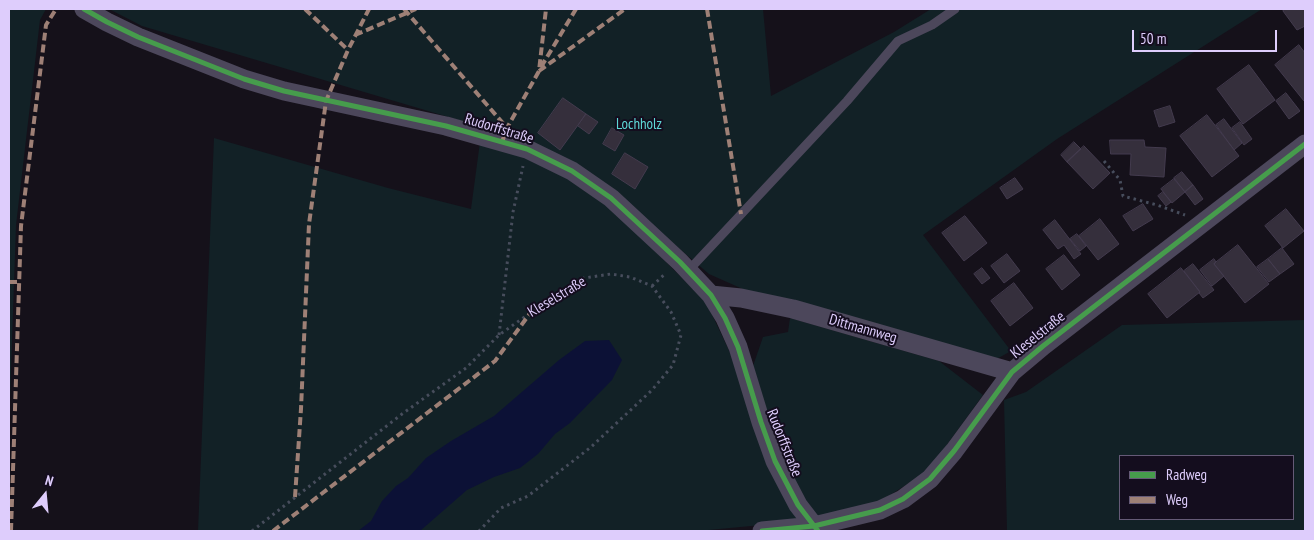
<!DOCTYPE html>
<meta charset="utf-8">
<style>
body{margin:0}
#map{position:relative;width:1314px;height:540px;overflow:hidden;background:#15111a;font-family:"PT Sans Narrow",sans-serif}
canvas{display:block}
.frame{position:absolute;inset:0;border:10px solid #decdfc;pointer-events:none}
.legend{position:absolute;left:1119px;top:455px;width:175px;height:65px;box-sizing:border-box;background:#140d1e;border:1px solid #655a77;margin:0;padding:6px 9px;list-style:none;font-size:15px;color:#decdfc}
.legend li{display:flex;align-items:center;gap:10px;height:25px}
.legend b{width:25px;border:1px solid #655a77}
.north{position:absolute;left:20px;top:470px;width:50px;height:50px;-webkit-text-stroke:4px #140d1e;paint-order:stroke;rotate:17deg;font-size:14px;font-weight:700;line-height:20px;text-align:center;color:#decdfc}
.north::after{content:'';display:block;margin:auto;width:18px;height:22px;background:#decdfc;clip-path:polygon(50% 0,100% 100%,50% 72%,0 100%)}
.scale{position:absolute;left:1132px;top:30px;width:145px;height:22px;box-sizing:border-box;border:2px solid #decdfc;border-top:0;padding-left:6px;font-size:15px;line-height:18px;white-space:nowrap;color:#decdfc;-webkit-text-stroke:4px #140d1e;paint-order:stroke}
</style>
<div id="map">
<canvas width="1314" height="540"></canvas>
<div class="frame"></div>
<ul class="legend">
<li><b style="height:6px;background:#469c4c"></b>Radweg</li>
<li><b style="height:6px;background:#9e8076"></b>Weg</li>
</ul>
<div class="north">N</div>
<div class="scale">50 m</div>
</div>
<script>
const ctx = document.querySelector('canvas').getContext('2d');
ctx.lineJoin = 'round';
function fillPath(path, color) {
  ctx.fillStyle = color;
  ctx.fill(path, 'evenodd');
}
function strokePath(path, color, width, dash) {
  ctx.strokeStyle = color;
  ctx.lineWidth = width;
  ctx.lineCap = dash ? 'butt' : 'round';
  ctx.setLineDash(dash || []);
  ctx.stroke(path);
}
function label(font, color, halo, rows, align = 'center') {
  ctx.font = font + ' "PT Sans Narrow",sans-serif';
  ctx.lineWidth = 4;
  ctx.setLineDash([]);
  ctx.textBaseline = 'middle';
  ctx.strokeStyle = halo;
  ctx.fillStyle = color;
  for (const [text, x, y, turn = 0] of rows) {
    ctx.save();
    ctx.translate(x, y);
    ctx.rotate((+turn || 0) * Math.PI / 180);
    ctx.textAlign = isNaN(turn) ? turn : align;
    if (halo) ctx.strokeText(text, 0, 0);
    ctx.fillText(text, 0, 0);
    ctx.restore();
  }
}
fillPath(new Path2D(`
 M9,9H46L40,20L16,225L9,429Z
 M109,9H763L771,96L894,32L931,9H1262L1057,139L923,235L1011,351L993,361L745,290L709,274L668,239L655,251L706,302L734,361L804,521L698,531H198L214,138L388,188L471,209L482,127L142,26Z
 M790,318L939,361L983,395L928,471L879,502L818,521L804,502L779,453L753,366L763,337L788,332Z
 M1305,320V531H1007L1004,400L1026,392L1122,325ZM1293,456V519H1120V456Z`), '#122126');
fillPath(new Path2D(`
 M609,340L622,360L612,380L570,423L555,434L538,454L520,468L494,477L467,490L420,531H358L371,521L382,501L396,486L408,478L426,458L451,441L494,416L559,360L585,341Z`), '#0c1136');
const building = new Path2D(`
 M1287,9H1305V26L1297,30L1283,11Z
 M1299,45L1305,53V100L1304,101L1275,65Z
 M1249,65L1275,100L1243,124L1217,89Z
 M1286,93L1300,111L1289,119L1276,101Z
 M563,98L586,114L560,150L538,133Z
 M1170,106L1175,122L1159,127L1154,111Z
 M586,114L598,122L589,134L578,126Z
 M1207,115L1239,156L1212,177L1180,136Z
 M1224,119L1242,143L1234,150L1216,125Z
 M1240,122L1252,139L1244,145L1232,128Z
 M612,128L624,135L615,151L603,144Z
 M1110,140H1144L1145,147L1166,148L1164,177L1130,175L1131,154H1111Z
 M1074,142L1081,149L1067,162L1061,155Z
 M1084,146L1110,173L1093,189L1067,162Z
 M625,153L648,167L635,189L612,174Z
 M1182,172L1193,185L1185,192L1174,178Z
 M1015,178L1023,189L1007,199L1000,188Z
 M1174,179L1185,192L1172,203L1161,189Z
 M1193,185L1203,199L1195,205L1185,192Z
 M1163,192L1171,202L1166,206L1158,196Z
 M1143,204L1153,219L1133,231L1123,216Z
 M1286,209L1304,231L1283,248L1265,226Z
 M965,216L987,243L964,261L942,233Z
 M1100,219L1119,244L1098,260L1079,236Z
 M1055,220L1081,254L1074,259L1064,245L1058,249L1043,230Z
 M1077,234L1086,246L1080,251L1070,239Z
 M1238,245L1269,284L1245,303L1214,264Z
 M1282,248L1294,264L1280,274L1268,259Z
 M1007,254L1020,271L1004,283L991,266Z
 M1064,255L1080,275L1062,290L1046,269Z
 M1214,259L1216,262L1214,264L1224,276L1212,286L1200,270Z
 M1268,259L1280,274L1269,282L1257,267Z
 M1193,264L1214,290L1203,298L1199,293L1200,292L1184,271Z
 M982,268L990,278L982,284L974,274Z
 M1181,268L1200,292L1167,318L1148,294Z
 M1014,283L1033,308L1010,326L991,301Z`);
fillPath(building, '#352f3c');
strokePath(building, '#433b4e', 1);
strokePath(new Path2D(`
 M1104,161L1120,180L1123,196L1157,205L1185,215
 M652,286L666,273
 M499,335L513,212L523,166
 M252,531L402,414L466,368L499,335L557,294L584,278L611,274L630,277L652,286L671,312L681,335L673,365L652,390L591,447L528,496L501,508L479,531`), '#474d5c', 3, [2.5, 4]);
strokePath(new Path2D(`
 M688,271L847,101L898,41L932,25L955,9`), '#4c475b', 9);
strokePath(new Path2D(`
 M84,9L107,22L138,37L244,79L284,91L446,126L527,149L572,171L611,198L680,262L711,295L725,318L738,347L761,422L775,461L798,505L818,531
 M711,295L741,298L793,309L1012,372
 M762,531L814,526L880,510L903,499L930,479L954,451L1012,372L1043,346L1305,144`), '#4c475b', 19);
strokePath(new Path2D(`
 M305,9L348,50
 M404,9L507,128
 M707,9L741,214
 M355,35L416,9
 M541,67L576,9
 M539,71L625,9
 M502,142L507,128L539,71L546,9
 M9,282H19
 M295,497L301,409L309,224L326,101L348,50L369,9
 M11,531L21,226L46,25L56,9
 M273,531L495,361L531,312`), '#9e8076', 4, [8, 4]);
strokePath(new Path2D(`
 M84,9L107,22L138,37L244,79L284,91L446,126L527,149L572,171L611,198L680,262L711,295L725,318L738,347L761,422L775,461L798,505L818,531
 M762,531L814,526L880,510L903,499L930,479L954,451L1012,372L1043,346L1305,144`), '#469c4c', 5);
label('15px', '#5ed8d7', '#140d1e', [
 ["Lochholz",639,125]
]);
label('15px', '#decdfc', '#140d1e', [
 ["Rudorffstraße",499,129,17],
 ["Kleselstraße",557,297,-31],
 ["Dittmannweg",863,329,16],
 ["Kleselstraße",1038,335,-39],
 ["Rudorffstraße",784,443,68]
]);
</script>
